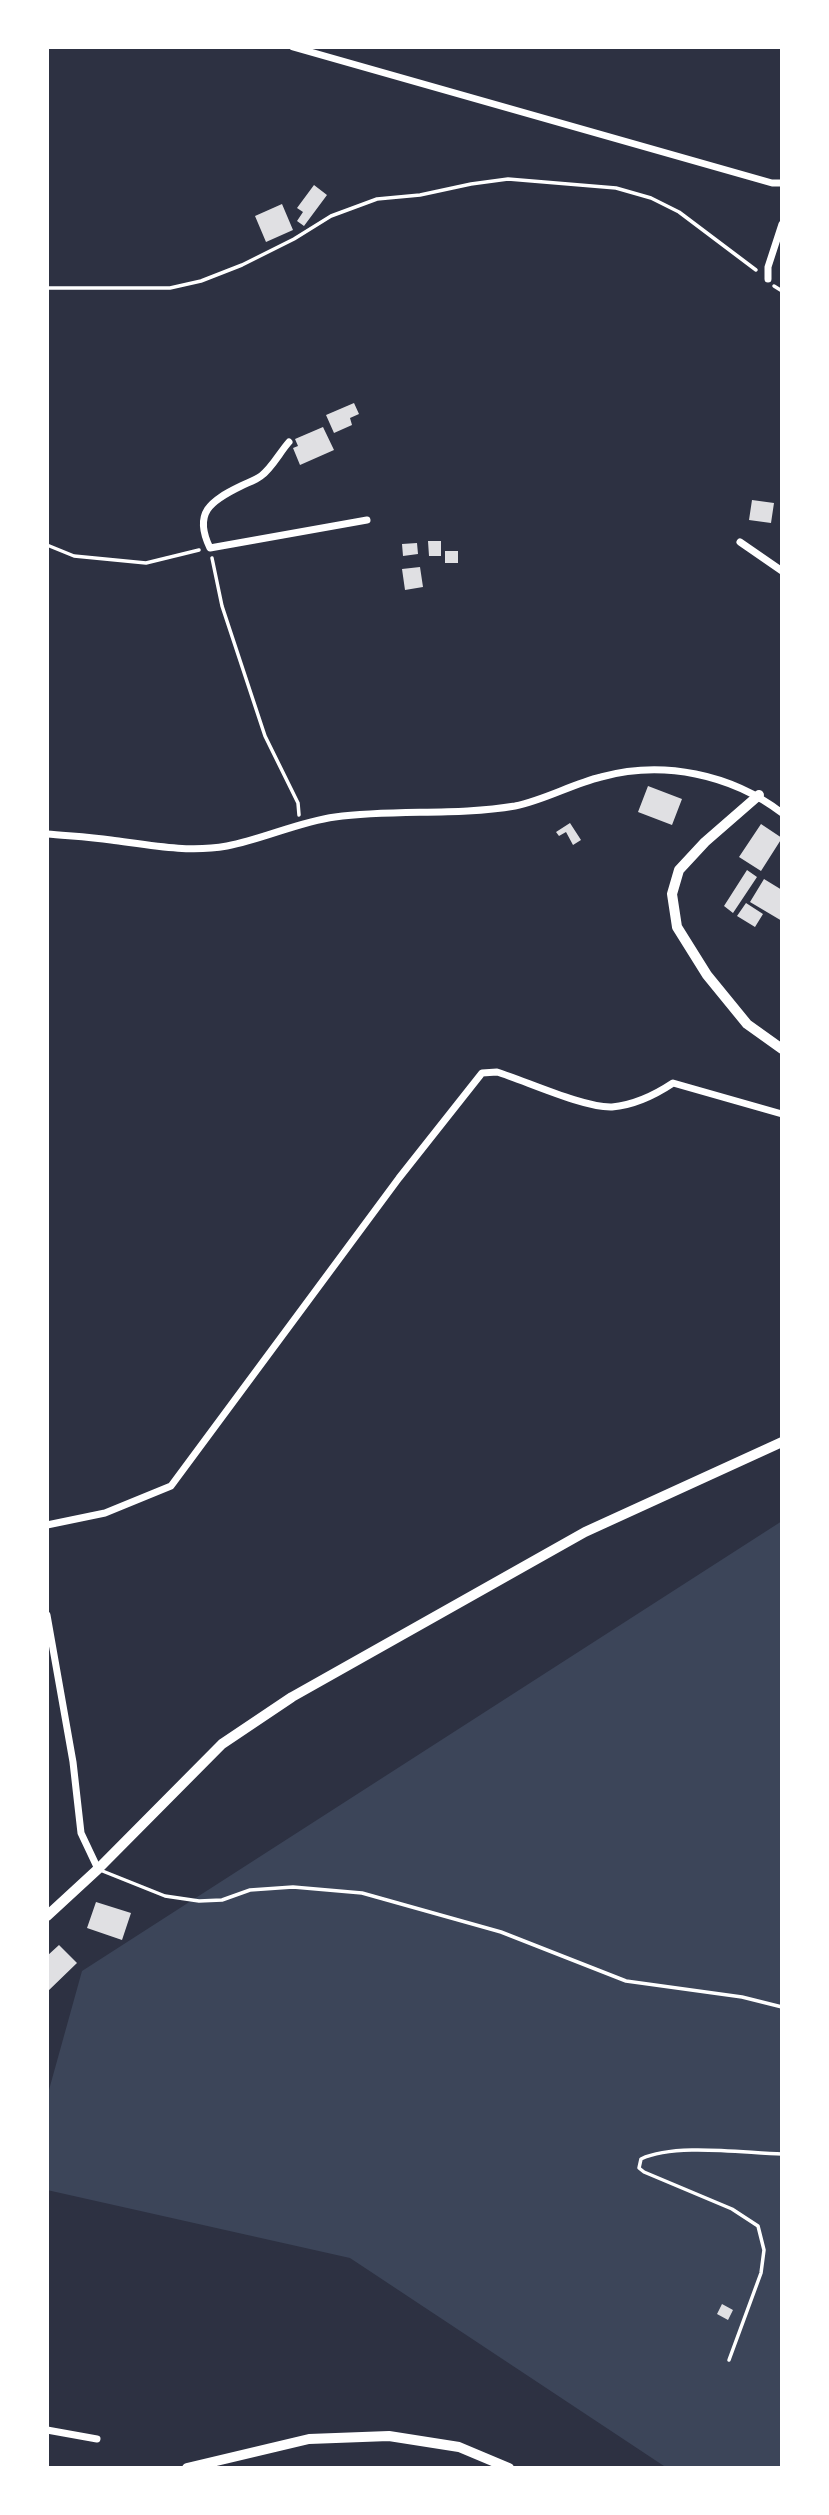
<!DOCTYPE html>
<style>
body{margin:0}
#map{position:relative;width:829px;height:2515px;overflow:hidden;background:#2d3142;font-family:Cabin,sans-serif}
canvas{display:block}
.frame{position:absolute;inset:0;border:49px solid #fff;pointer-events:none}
</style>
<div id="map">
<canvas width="829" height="2515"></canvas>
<div class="frame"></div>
</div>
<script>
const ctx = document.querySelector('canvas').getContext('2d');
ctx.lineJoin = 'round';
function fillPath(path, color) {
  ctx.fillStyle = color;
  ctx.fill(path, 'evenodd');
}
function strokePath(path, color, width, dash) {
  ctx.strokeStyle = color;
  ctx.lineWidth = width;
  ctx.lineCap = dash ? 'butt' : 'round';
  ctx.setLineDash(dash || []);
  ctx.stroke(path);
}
fillPath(new Path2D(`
 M782,1521V2468H667L350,2258L47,2190V2097L82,1971Z`), '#3c4559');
fillPath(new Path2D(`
 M314,185L327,195L304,226L297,221L303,212L297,208Z
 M282,204L293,230L266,242L255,216Z
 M354,403L359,414L350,418L352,425L334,433L326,415Z
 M323,427L334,450L300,465L293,448L298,446L295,439Z
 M752,500L774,503L771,523L749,520Z
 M428,541H441V556H429Z
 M417,543L418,554L403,556L402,544Z
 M445,551H458V563H445Z
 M420,567L423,587L405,590L402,569Z
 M648,786L682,799L672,825L638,812Z
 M570,823L581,840L573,845L566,832L559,836L556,832Z
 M761,824L782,838L761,871L739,857Z
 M747,870L757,877L733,913L724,906Z
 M764,879L782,890V921L750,902Z
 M746,903L763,914L755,927L737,916Z
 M96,1902L131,1913L122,1940L87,1928Z
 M59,1945L77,1963L47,1992V1956Z
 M722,2304L733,2310L728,2320L717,2314Z`), '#e0e0e3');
strokePath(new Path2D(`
 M774,286L782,291
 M47,288H170L201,281L242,265L294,239L331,216L377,199L420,195L471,184L508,179L616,188L651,198L679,212L756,270
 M47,545L74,556L146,563L199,550
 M212,558L222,606L265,736L298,803L299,815
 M729,2360L761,2273L764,2250L758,2226L732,2209L644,2172L639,2168L641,2159C675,2143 743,2153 782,2154`), '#fff', 3.5);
strokePath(new Path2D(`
 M100,1870L165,1896L199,1901L222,1900L250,1890L293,1887L362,1893L501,1932L626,1981L742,1997L782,2007`), '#fff', 3.5);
strokePath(new Path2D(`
 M293,47L772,183H782
 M768,279V267L782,224
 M289,442C280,452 272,468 261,476C256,480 247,483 241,486C210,501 193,513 210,548L367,520
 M740,542L782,571
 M47,834C68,836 90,837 111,840C149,845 188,853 227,846C264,839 298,822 335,817C395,809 456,816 515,806C545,800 572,784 601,777C663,760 731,774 782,813
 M47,1525L105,1513L171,1486L399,1178L482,1073L497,1072C526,1081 584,1108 612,1107C634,1105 655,1095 673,1083L782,1114
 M47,1615L73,1762L81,1833L98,1869
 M47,2430L97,2439`), '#fff', 7);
strokePath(new Path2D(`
 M759,795L705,842L679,870L672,894L677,927L707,975L747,1024L782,1049
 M47,1916L98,1869L222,1744L292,1697L585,1532L782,1442
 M187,2468L309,2439L389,2436L459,2447L509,2468`), '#fff', 10);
</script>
